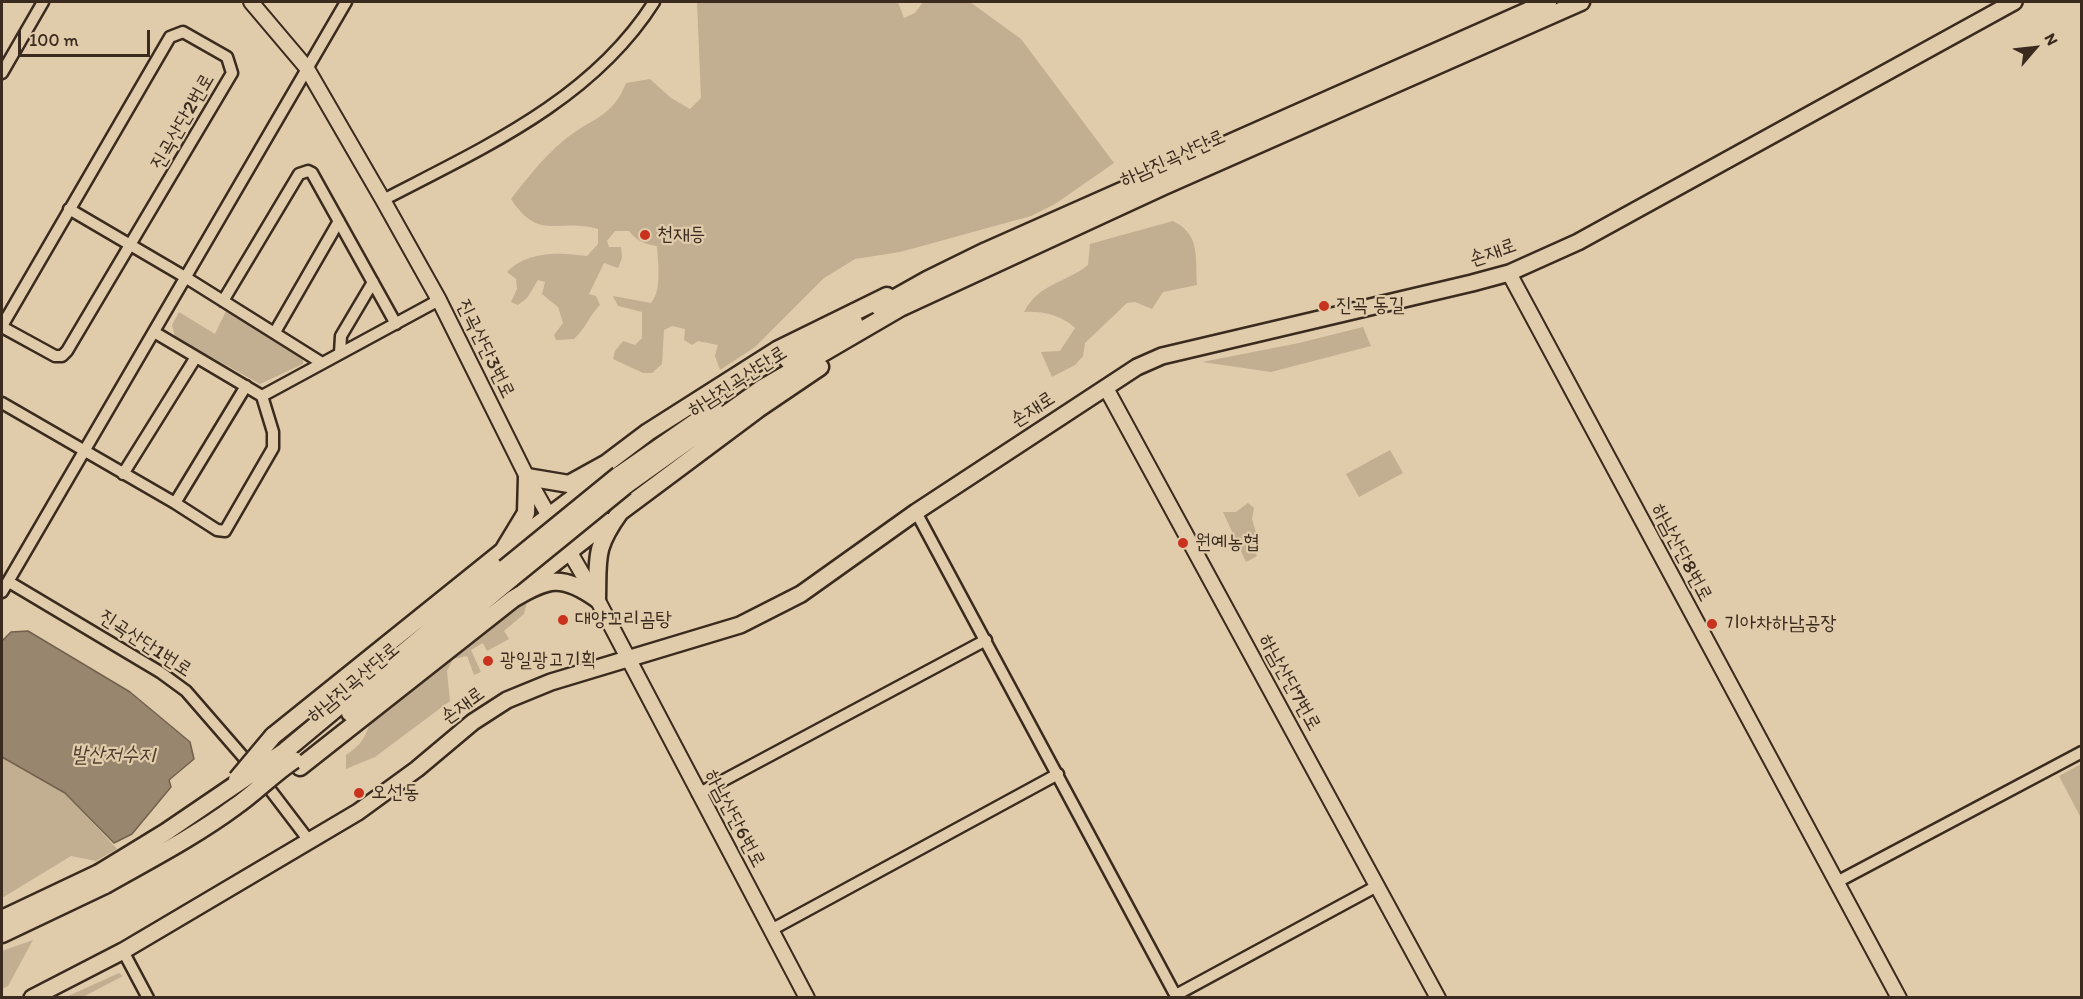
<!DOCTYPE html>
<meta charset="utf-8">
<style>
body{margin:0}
#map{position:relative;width:2083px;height:999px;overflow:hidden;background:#e0ccab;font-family:Itim,sans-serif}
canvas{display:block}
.frame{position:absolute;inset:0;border:3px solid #3b2a1e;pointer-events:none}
.north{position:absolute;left:2005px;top:18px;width:60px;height:60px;-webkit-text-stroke:4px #e0ccab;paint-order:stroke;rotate:62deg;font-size:16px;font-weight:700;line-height:24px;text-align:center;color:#3b2a1e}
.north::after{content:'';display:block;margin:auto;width:21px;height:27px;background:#3b2a1e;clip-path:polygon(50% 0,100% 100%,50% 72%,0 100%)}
.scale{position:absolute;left:18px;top:30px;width:132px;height:27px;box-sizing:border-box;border:3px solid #3b2a1e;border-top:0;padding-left:8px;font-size:18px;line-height:21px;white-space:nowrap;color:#3b2a1e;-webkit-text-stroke:4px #e0ccab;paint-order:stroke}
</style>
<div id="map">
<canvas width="2083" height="999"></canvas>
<div class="frame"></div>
<div class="north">N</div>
<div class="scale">100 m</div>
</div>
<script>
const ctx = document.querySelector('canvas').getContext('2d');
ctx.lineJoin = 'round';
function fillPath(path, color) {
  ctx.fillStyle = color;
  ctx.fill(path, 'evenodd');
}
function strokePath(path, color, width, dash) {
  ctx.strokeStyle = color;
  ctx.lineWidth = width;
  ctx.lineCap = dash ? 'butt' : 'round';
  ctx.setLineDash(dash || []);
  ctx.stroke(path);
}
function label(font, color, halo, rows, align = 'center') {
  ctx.font = font + ' Itim,"Poor Story",sans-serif';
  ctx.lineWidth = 4.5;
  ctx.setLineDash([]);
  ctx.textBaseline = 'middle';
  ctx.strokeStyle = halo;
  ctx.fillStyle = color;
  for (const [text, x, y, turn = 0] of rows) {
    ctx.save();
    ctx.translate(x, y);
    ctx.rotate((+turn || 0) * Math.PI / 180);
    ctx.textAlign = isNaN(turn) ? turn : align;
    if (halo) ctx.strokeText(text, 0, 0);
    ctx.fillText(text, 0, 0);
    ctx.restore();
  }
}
fillPath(new Path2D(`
 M697,2H898L904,18L915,13L923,2H970L1021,39L1114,163L1055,204L1031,216L900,252L855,259L824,278L755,347L720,370L715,356L718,345L698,341L692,345L684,340L685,329L672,326L664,330L662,364L652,373H643L613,359L615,351L623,341L635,345L642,338V312L618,306L613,296L651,303C662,291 658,262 657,246C644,244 637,241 629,231H615L607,241L609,247H621L622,258L618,268L604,263L589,294L596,296L600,305C589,316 586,328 574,339L556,340L554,335L563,323L558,307L542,294L545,282L538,280L527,298L518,305L511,302L517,289L516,279L507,272C527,251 560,252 587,256L598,244V229C558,217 540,243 511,199C527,178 543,158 563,141C590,118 612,119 626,83L650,79L671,98L690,109L701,98Z
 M1173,221C1201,235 1195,257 1197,285L1163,292L1152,309L1135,302L1127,303L1085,343L1083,356L1075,365L1052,377L1041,352L1060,351L1075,328C1061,315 1043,311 1024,312C1039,283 1066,283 1088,265L1090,244Z
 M226,311L303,355V364L260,384L175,337L172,325L179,312L215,334Z
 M1363,327L1371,346L1271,372L1202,362L1299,343Z
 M1390,450L1403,473L1359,497L1346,474Z
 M1248,503L1254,508L1252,519L1257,536L1254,549L1257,556L1246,562L1223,512H1236Z
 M527,602L524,614L504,631L509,639L487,651L483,643L471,650L481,672L474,675L467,656L453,659L447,671L450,701L375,757L346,769V755C361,745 367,736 371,718L449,655L491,627L519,603Z
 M2,757L65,793L117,849L96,861L71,856L2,898Z
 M2081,764V818L2059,776Z
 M33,940L8,986L2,989V951Z
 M119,973L123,976L83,997H66Z`), '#c2ae91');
const water = new Path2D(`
 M28,631L130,692L190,742L194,759L169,780L171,787L132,834L114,843L65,793L2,757V641L11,632Z`);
fillPath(water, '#98866e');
strokePath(water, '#73614e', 1.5);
const minor = new Path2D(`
 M2,73L43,2
 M383,200C483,148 592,100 654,2
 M69,209L185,277L322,363
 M223,301L299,174L308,171L312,173L396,324
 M2,326L170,37L183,32L227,57L232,73L67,351L62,356H55L2,327
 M275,332L339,221
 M340,353L341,336L373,282
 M262,396L439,300
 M2,403L175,503L217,530L225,531L273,448V432L262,396L154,332
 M123,474L196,357
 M175,503L246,386
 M916,512L1177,998
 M9,582L160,672L186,691L252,767
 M2,592L346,2
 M262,779L310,842
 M698,794L986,640
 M1837,882L2082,752
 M771,930L1058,774
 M123,951L148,998
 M1176,995L1377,886`);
const tertiary = new Path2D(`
 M251,2L306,67L383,200L439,300L527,477L554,525
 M1509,273L1899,998
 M1106,388L1438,998
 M565,544L597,599L807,998`);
const secondary = new Path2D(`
 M32,998L123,951L358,812L417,769L473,722L507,700L551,682L740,625L801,594L916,512L1137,367L1162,356L1472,283L1509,273L1578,242L2014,2`);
const trunk = new Path2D(`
 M879,307L927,280L986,251L1548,2
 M788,360L854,322
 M619,475L714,409
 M625,486L761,389L900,308L1164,186L1581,2
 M512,544L572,499L596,475
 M526,585L607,522
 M597,599C598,557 594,548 620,512L758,409L820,367
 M350,713L512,578
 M273,736L503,551L526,513L527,477L569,484L607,463L648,432L777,350L887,296
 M285,751L505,568
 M300,767L513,599C548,578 562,574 597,599
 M2,919L99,873
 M2,934L105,885`);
strokePath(minor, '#3b2a1e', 15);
strokePath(tertiary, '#3b2a1e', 18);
strokePath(secondary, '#3b2a1e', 20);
strokePath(trunk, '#3b2a1e', 21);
strokePath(minor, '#e0ccab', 10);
strokePath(tertiary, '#e0ccab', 14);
strokePath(secondary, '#e0ccab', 15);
strokePath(trunk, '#e0ccab', 16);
const trunkBridge = new Path2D(`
 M505,568L619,475
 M512,578L625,486
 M237,779L273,736
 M99,873L166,832L285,751
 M105,885C149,860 194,837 236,806C256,792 273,774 294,760`);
strokePath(trunkBridge, '#3b2a1e', 21, []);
strokePath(trunkBridge, '#e0ccab', 16);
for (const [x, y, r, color] of [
 [645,235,6,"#c8321e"],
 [1324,306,6,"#c8321e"],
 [1183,543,6,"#c8321e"],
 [563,620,6,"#c8321e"],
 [1712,624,6,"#c8321e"],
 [488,661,6,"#c8321e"],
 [359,793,6,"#c8321e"]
]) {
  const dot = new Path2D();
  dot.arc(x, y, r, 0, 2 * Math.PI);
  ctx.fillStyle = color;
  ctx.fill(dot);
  strokePath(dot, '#e0ccab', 2);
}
label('20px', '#3b2a1e', '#e0ccab', [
 ["진곡산단2번로",183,122,-60],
 ["하남진곡산단로",1173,159,-24],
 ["손재로",1493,253,-19],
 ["진곡산단3번로",485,349,64],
 ["하남진곡산단로",738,382,-33],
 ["손재로",1033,410,-33],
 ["하남산단8번로",1681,553,62],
 ["진곡산단1번로",145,644,33],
 ["하남진곡산단로",354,683,-40],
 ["하남산단7번로",1289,683,61],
 ["손재로",463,706,-36],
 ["하남산단6번로",734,819,62]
]);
label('20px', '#3b2a1e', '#e0ccab', [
 ["천재등",657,235],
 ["진곡 동길",1336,306],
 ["원예농협",1195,543],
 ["대양꼬리곰탕",575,620],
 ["기아차하남공장",1724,624],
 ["광일광고기획",500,661],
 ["오선동",371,793]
], 'left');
label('italic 21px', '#4e3c2e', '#e0ccab', [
 ["발산저수지",113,756]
]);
</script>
